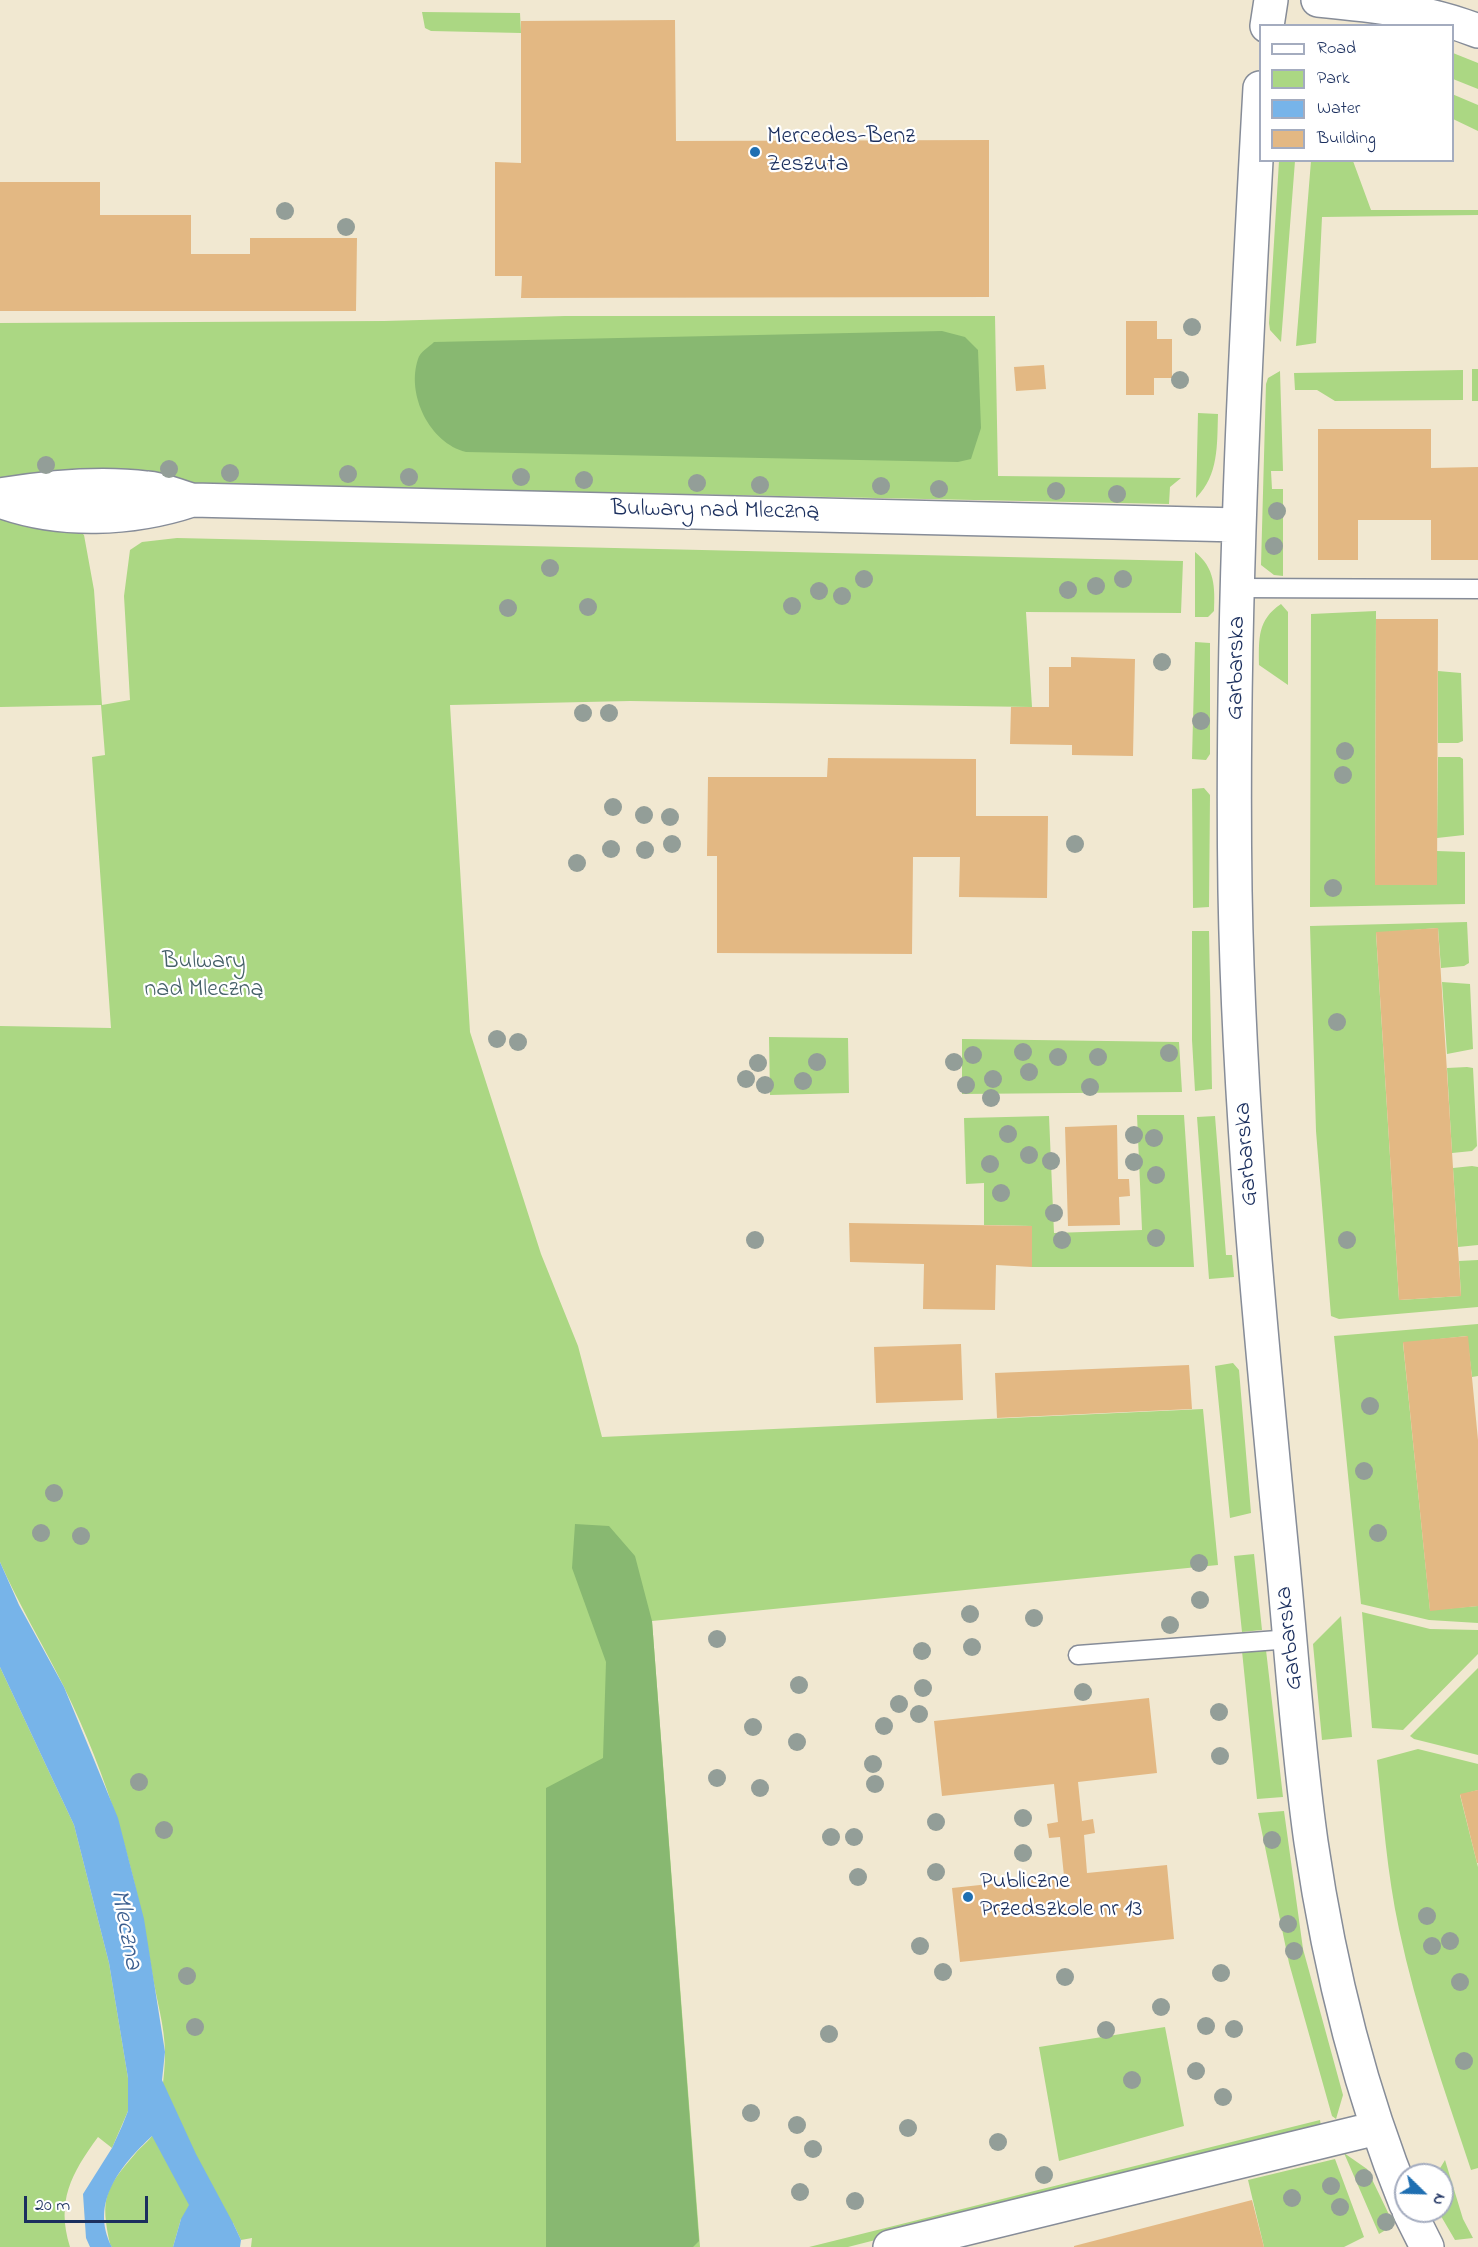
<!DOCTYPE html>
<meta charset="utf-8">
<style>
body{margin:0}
#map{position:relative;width:1478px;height:2247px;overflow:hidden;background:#f1e8d1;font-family:"Indie Flower",sans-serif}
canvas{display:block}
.legend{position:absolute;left:1259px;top:24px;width:195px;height:138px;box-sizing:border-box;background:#fff;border:2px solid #a4acbf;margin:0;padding:8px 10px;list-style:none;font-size:18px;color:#1b2f5e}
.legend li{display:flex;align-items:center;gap:12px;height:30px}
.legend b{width:30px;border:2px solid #a4acbf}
.north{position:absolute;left:1394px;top:2163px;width:60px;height:60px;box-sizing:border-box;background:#fff;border:2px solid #a4acbf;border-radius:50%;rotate:113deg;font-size:16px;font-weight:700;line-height:24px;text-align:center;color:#1b2f5e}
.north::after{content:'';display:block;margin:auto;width:21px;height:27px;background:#1f6fb2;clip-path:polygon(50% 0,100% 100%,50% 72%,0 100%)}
.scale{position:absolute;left:24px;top:2196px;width:124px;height:27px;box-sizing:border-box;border:3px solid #1b2f5e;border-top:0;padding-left:8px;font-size:18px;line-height:21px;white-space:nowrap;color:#1b2f5e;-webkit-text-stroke:4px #fff;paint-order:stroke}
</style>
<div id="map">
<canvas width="1478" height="2247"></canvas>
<ul class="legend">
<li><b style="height:8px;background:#fff"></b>Road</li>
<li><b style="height:16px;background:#abd783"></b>Park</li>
<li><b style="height:16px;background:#77b4e9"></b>Water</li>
<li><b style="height:16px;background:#e3b883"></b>Building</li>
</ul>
<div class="north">N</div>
<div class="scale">20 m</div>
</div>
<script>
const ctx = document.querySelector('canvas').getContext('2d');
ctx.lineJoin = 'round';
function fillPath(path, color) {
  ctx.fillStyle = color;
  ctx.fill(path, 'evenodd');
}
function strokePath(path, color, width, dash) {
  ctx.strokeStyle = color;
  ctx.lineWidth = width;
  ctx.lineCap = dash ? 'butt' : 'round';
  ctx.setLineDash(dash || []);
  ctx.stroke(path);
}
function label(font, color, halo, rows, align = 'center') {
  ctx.font = font + ' "Indie Flower",sans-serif';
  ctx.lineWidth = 4.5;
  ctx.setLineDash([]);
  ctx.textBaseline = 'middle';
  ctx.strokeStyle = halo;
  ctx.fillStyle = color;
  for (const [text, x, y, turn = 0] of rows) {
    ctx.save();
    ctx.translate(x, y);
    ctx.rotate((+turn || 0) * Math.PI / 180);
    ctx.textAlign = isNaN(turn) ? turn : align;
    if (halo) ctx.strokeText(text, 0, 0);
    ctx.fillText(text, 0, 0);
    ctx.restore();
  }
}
fillPath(new Path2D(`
 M422,12L520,13L521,33L431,31L425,28Z
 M1453,53L1478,63V89L1453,79Z
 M1452,94L1478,105V131L1453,119Z
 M1279,161H1295L1281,342L1270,330L1269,323Z
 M1311,161H1353L1371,210H1478V215L1322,217L1316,343L1296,346Z
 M565,316H995L998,476L1181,478L1170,487L1169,504L0,480V323L384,321Z
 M1472,369H1478V401H1472Z
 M1463,370V400L1335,401L1317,390H1295L1294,373Z
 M1280,371L1283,471H1271L1272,489H1283V576L1274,575L1261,565L1266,384L1268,378Z
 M1198,413L1218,414C1217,445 1219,475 1196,498Z
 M0,519L79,530L84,535L94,590L102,705L130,700L124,596L130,550L142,542L177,538L1183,561L1181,613L1026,612L1032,707L630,701L450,705L470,1032L541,1254L578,1346L602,1437L1203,1409L1218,1565L652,1621L700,2247H251L252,2238L241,2240L233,2223L181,2219L173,2247H112L110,2244C100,2198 105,2189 135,2154C140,2147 150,2141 153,2134C160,2113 165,2075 165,2053C165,2027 156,1998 152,1972C137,1873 108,1777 64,1687C43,1645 19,1605 0,1562V1026L111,1028L92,757L105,755L101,705L0,707Z
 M1195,552C1215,568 1215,587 1214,611L1208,617H1195Z
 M1281,604L1288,612V685L1259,665C1259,639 1257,620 1281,604Z
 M1376,611L1375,885H1437V851L1465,852V904L1310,907L1311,614Z
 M1195,642L1210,643V754L1206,760L1192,759Z
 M1438,671L1461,673L1463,741L1458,743H1438Z
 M1438,757H1460L1463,759L1464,835L1437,838Z
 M1204,788L1210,795L1209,907L1193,908L1192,789Z
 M1467,922L1469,963L1464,966L1441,968L1438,928L1376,933L1399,1300L1461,1296L1459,1261L1478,1260V1307L1339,1319L1331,1316L1316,1131L1310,926Z
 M1192,931H1209L1212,1089L1195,1091L1192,1040Z
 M1442,982L1470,984L1473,1049L1447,1054Z
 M769,1037L848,1038L849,1093L770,1095Z
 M962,1039L1179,1042L1182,1092L962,1094Z
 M1467,1067L1473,1068L1477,1146L1472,1151L1452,1153L1447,1068Z
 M1137,1115H1184L1194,1267H1032V1226L984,1225V1183L966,1184L964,1118L1049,1116L1054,1233L1142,1230Z
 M1215,1116L1226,1255H1232L1234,1277L1209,1279L1197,1117Z
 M1472,1166L1478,1167V1245L1458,1247L1453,1168Z
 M1478,1324V1376L1472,1377L1467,1336L1403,1343L1430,1610L1478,1606V1623L1429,1620L1361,1604L1334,1336Z
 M1233,1363L1239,1370L1251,1513L1230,1518L1215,1366Z
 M1254,1554L1262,1630L1242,1632L1234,1556Z
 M1362,1612L1430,1629L1478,1630V1654L1403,1730L1372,1728Z
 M1341,1616L1352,1737L1322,1740L1313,1644Z
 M1266,1650L1283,1797L1257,1799L1242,1651Z
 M0,1667L74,1825L109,1963L128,2078V2111L112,2148L98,2137C71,2174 56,2201 70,2247H0Z
 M1478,1668V1755L1414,1739L1410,1736Z
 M1418,1749L1478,1764V1790L1460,1795L1478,1867V2168L1471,2170C1445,2091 1416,2010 1399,1929C1387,1873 1383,1816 1377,1760Z
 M1284,1811L1303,1949L1343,2095L1336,2119L1332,2116L1289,1963L1258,1813Z
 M1165,2027L1184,2126L1059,2161L1039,2047Z
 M1320,2120L1321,2126L848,2247H809Z
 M1344,2153L1367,2169L1394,2225L1379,2234Z
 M1335,2159L1364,2237L1344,2247H1264L1248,2180Z
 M1445,2160L1463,2219L1473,2238L1455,2240L1438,2211H1442V2175H1436Z`), '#abd783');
fillPath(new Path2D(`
 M942,331L965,337L978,350L981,428L971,459L958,462L466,452C430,443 406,395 418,359C420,352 429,347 434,342Z
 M575,1524L609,1526L635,1556L652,1621L699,2241L693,2247H546V1788L603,1758L606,1662L572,1568Z`), '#88b871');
fillPath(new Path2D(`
 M0,1562L19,1605L64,1687L118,1818L144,1919L165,2052L162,2080L196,2154L233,2223L241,2240L240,2247H173L181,2219L189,2205L152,2136C121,2165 89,2203 112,2247H90L86,2238L83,2194L112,2148L122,2126L128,2111V2078L109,1963L74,1825L0,1667Z`), '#77b4e9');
fillPath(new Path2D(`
 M675,20L676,141L989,140V297L521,298L522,276H495V162L521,163V21Z
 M0,182H100V215H191V254H250V238H357L356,311H0Z
 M1126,321H1157V339H1172V378H1154V395H1126Z
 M1044,365L1046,389L1016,391L1014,367Z
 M1318,429H1431V468L1478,467V560H1431V520H1358V560H1318Z
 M1376,619H1438L1437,885H1375Z
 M1071,657L1135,659L1133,756L1072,755V745L1010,744L1011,707H1049V667H1071Z
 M828,758L976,759V816H1048L1047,898L959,897L960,857H913L912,954L717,953V856H707L708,777H827Z
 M1438,928L1461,1296L1399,1300L1376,932Z
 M1117,1125L1118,1179H1129L1130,1196L1119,1197L1120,1225L1068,1226L1065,1127Z
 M849,1223L1032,1226V1267L996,1265L995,1310L923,1309L924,1264L850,1262Z
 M1468,1336L1478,1440V1606L1430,1611L1403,1342Z
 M961,1344L963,1400L876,1403L874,1347Z
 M1189,1365L1192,1409L997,1418L995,1373Z
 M1149,1698L1157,1773L1078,1782L1082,1821L1093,1819L1095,1833L1084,1835L1087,1873L1167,1865L1174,1939L960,1962L952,1888L1064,1876L1060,1837L1049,1838L1047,1824L1058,1822L1054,1784L942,1796L934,1721Z
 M1478,1790V1863H1477L1460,1794Z
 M1252,2200L1264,2247H1074V2246Z`), '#e3b883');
const service = new Path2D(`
 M1238,588L1478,589
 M1078,1655L1291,1639`);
const minor = new Path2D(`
 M1318,0C1371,5 1428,11 1478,31
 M1267,26L1271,0
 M1260,88C1245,356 1231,623 1235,891C1239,1109 1260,1327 1281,1543C1291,1643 1297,1743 1311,1842C1329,1965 1359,2089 1406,2204
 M0,495C48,487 99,482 147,488C162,489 177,496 192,500L1239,525
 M0,501C60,523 132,520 192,500
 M1409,2211L1427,2247
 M890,2247L1377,2128`);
strokePath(service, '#868c98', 21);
strokePath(minor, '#868c98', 36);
strokePath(service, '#fff', 18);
strokePath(minor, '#fff', 33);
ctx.fillStyle = '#939e98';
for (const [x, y] of [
 [285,211],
 [346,227],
 [1192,327],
 [1180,380],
 [46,465],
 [169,469],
 [230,473],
 [348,474],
 [409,477],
 [521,477],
 [584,480],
 [697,483],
 [760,485],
 [881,486],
 [939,489],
 [1056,491],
 [1117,494],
 [1277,511],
 [1274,546],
 [550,568],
 [864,579],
 [1123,579],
 [1096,586],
 [1068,590],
 [819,591],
 [842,596],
 [792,606],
 [588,607],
 [508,608],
 [1162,662],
 [583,713],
 [609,713],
 [1201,721],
 [1345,751],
 [1343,775],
 [613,807],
 [644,815],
 [670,817],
 [672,844],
 [1075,844],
 [611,849],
 [645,850],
 [577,863],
 [1333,888],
 [1337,1022],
 [497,1039],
 [518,1042],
 [1023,1052],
 [1169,1053],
 [973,1055],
 [1058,1057],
 [1098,1057],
 [817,1062],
 [954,1062],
 [758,1063],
 [1029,1072],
 [746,1079],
 [993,1079],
 [803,1081],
 [765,1085],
 [966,1085],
 [1090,1087],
 [991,1098],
 [1008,1134],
 [1134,1135],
 [1154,1138],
 [1029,1155],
 [1051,1161],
 [1134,1162],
 [990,1164],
 [1156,1175],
 [1001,1193],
 [1054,1213],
 [1156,1238],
 [755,1240],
 [1062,1240],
 [1347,1240],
 [1370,1406],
 [1364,1471],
 [54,1493],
 [41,1533],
 [1378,1533],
 [81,1536],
 [1199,1563],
 [1200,1600],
 [970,1614],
 [1034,1618],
 [1170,1625],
 [717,1639],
 [972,1647],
 [922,1651],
 [799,1685],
 [923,1688],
 [1083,1692],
 [899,1704],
 [1219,1712],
 [919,1714],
 [884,1726],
 [753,1727],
 [797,1742],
 [1220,1756],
 [873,1764],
 [717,1778],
 [139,1782],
 [875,1784],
 [760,1788],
 [1023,1818],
 [936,1822],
 [164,1830],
 [831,1837],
 [854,1837],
 [1272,1840],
 [1023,1853],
 [936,1872],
 [858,1877],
 [1427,1916],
 [1288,1924],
 [1450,1941],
 [920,1946],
 [1432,1946],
 [1294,1951],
 [943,1972],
 [1221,1973],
 [187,1976],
 [1065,1977],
 [1460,1982],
 [1161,2007],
 [1206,2026],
 [195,2027],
 [1234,2029],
 [1106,2030],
 [829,2034],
 [1464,2061],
 [1196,2071],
 [1132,2080],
 [1223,2097],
 [751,2113],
 [797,2125],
 [908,2128],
 [998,2142],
 [813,2149],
 [1044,2175],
 [1364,2178],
 [1331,2186],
 [800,2192],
 [1292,2198],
 [855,2201],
 [1340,2207],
 [1386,2222]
]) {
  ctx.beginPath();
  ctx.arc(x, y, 9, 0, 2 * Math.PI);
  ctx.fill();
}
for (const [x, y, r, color] of [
 [755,152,6,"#1f6fb2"],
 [968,1897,6,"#1f6fb2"]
]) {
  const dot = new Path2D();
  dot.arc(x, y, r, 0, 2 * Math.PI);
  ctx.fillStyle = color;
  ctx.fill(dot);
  strokePath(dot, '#fff', 2);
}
label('24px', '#1b2f5e', '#fff', [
 ["Mercedes-Benz",767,138],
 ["Zeszuta",767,166],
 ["Publiczne",980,1883],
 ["Przedszkole nr 13",980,1911]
], 'left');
label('24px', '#1b2f5e', '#fff', [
 ["Bulwary nad Mleczną",715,512,1],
 ["Garbarska",1238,668,-89],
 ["Garbarska",1248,1154,-94],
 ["Garbarska",1291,1638,-96]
]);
label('24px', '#466169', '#fff', [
 ["Bulwary",204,963],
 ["nad Mleczną",204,991]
]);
label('italic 26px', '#3b5e8f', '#fff', [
 ["Mleczna",124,1930,79]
]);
</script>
